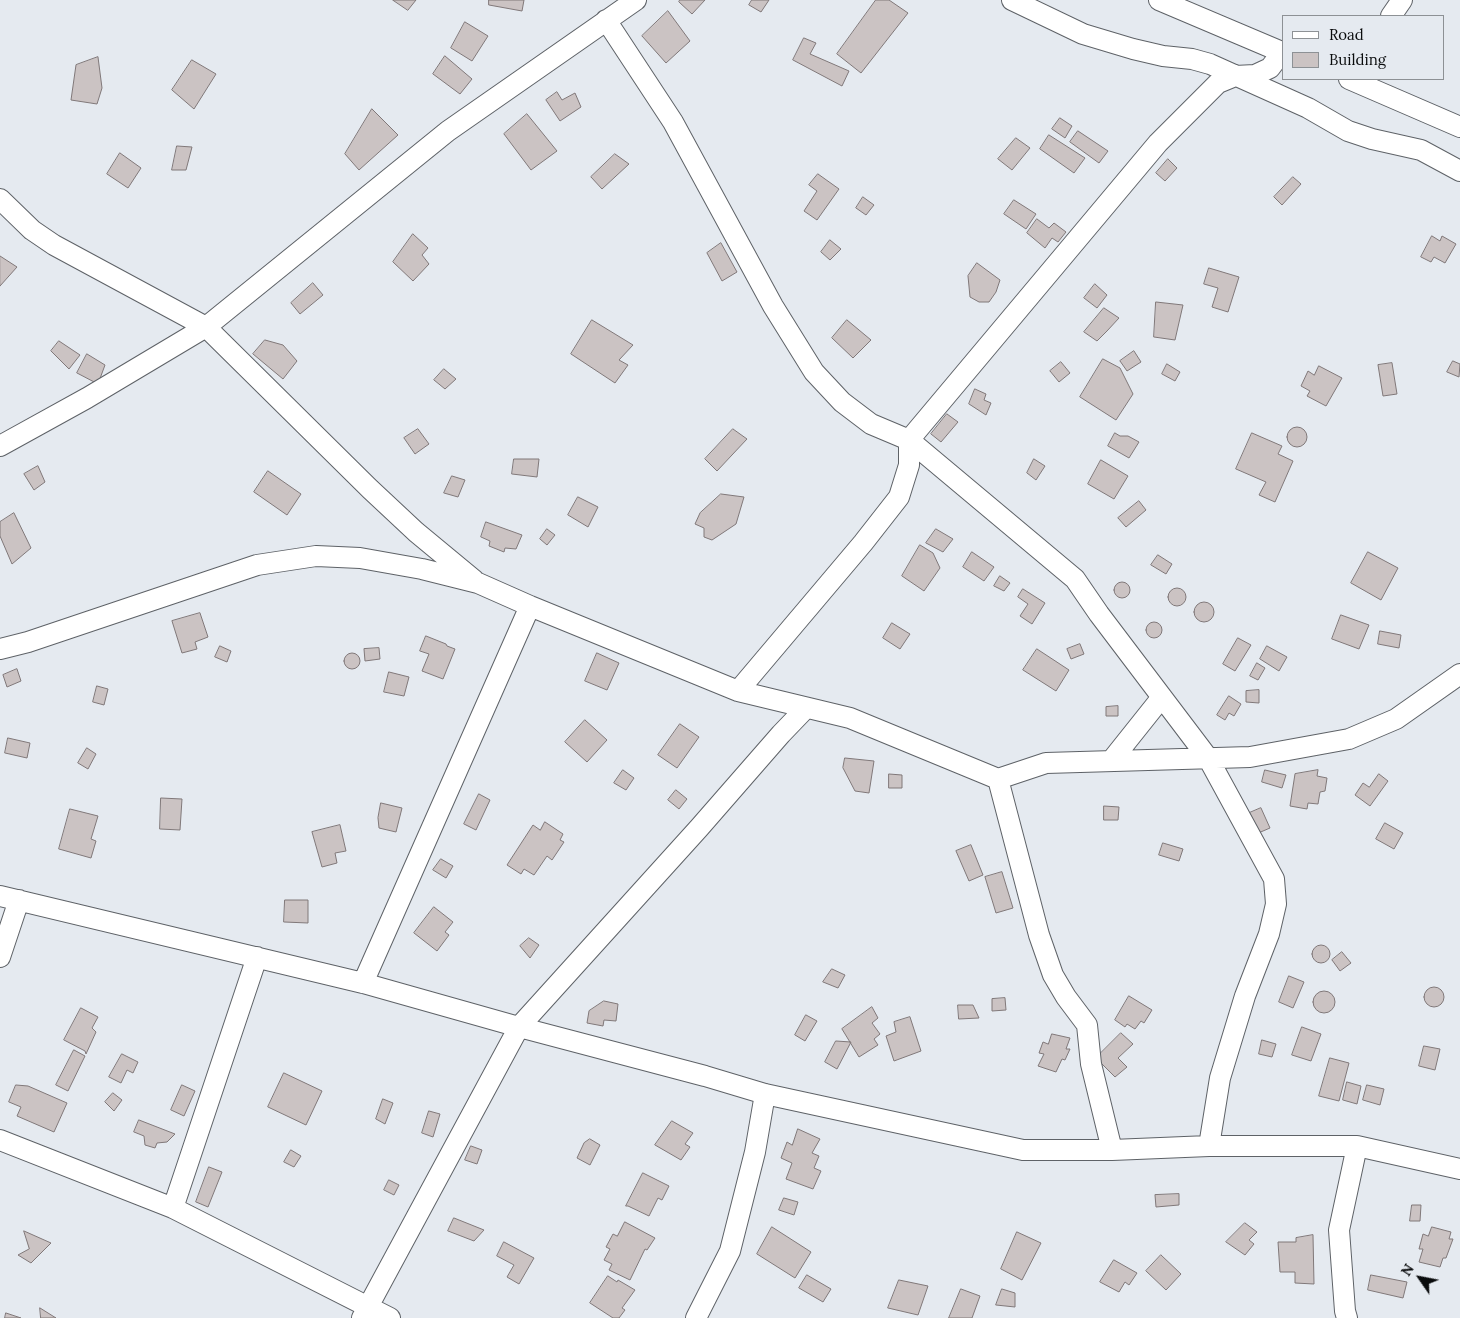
<!DOCTYPE html>
<style>
body{margin:0}
#map{position:relative;width:1460px;height:1318px;overflow:hidden;background:#e5eaf0;font-family:Lora,serif}
canvas{display:block}
.legend{position:absolute;left:1282px;top:15px;width:162px;height:65px;box-sizing:border-box;background:#e5eaf0;border:1px solid #8d9195;margin:0;padding:6px 9px;list-style:none;font-size:15px;color:#0a0c0d}
.legend li{display:flex;align-items:center;gap:10px;height:25px}
.legend b{width:25px;border:1px solid #8d9195}
.north{position:absolute;left:1395px;top:1253px;width:50px;height:50px;-webkit-text-stroke:4px #e5eaf0;paint-order:stroke;rotate:303deg;font-size:14px;font-weight:700;line-height:20px;text-align:center;color:#0a0c0d}
.north::after{content:'';display:block;margin:auto;width:18px;height:22px;background:#0a0c0d;clip-path:polygon(50% 0,100% 100%,50% 72%,0 100%)}
</style>
<div id="map">
<canvas width="1460" height="1318"></canvas>
<ul class="legend">
<li><b style="height:6px;background:#fff"></b>Road</li>
<li><b style="height:14px;background:#cbc3c3"></b>Building</li>
</ul>
<div class="north">N</div>
</div>
<script>
const ctx = document.querySelector('canvas').getContext('2d');
ctx.lineJoin = 'round';
function fillPath(path, color) {
  ctx.fillStyle = color;
  ctx.fill(path, 'evenodd');
}
function strokePath(path, color, width, dash) {
  ctx.strokeStyle = color;
  ctx.lineWidth = width;
  ctx.lineCap = dash ? 'butt' : 'round';
  ctx.setLineDash(dash || []);
  ctx.stroke(path);
}
const building = new Path2D(`
 M393,0H416L408,10Z
 M489,0H524L522,11L489,5Z
 M680,0H705L692,14L679,2Z
 M752,0H769L761,12L749,5Z
 M876,0H889L908,13L861,73L837,54Z
 M668,11L690,41L666,63L642,36Z
 M465,22L488,36L472,61L451,48Z
 M804,38L816,43L810,54L849,71L842,86L793,60Z
 M445,56L472,79L460,94L433,74Z
 M98,57L102,88L97,104L71,100L76,65Z
 M192,60L216,74L194,109L172,90Z
 M557,92L562,100L575,93L581,107L560,121L546,100Z
 M372,109L398,135L359,170L345,154Z
 M527,114L557,151L531,170L504,134Z
 M1060,118L1072,126L1065,138L1052,129Z
 M1078,131L1108,151L1099,163L1070,142Z
 M1049,135L1085,158L1074,173L1040,149Z
 M1016,138L1030,148L1012,170L998,159Z
 M177,146L192,147L186,170H172Z
 M120,153L141,168L128,188L107,174Z
 M615,154L629,164L602,189L591,177Z
 M1168,159L1177,168L1165,181L1156,173Z
 M818,174L839,189L817,220L804,211L817,191L809,185Z
 M1293,177L1301,184L1282,205L1274,197Z
 M863,197L874,205L866,215L856,208Z
 M1014,200L1036,214L1026,229L1004,214Z
 M1037,219L1049,228L1054,223L1066,232L1058,242L1052,238L1045,248L1027,233Z
 M413,234L428,248L422,255L429,264L413,281L393,262Z
 M1432,236L1440,241L1442,236L1456,244L1445,263L1434,257L1431,262L1421,257Z
 M830,240L841,249L830,260L821,252Z
 M721,243L737,272L722,281L707,253Z
 M0,256L17,267L0,286Z
 M977,263L1000,280L996,292L989,302H979L970,297L968,276Z
 M1209,268L1239,277L1228,312L1212,307L1218,288L1204,284Z
 M313,283L323,295L300,314L291,303Z
 M1095,284L1107,295L1097,308L1084,298Z
 M1156,302L1183,305L1175,340L1154,337Z
 M1104,308L1119,318L1107,331L1097,341L1084,332Z
 M592,320L633,345L619,360L628,365L615,383L571,354Z
 M847,320L871,340L853,358L832,338Z
 M265,340L283,345L297,361L283,379L253,354Z
 M59,341L80,355L69,369L51,351Z
 M1134,351L1141,362L1127,371L1120,361Z
 M87,354L105,365L98,384L77,373Z
 M1103,359L1120,368L1133,394L1116,420L1080,397Z
 M1453,361L1460,364L1459,377L1447,372Z
 M1061,362L1070,373L1059,382L1050,371Z
 M1392,363L1397,394L1383,396L1378,365Z
 M1167,364L1180,372L1175,381L1162,374Z
 M1319,366L1342,378L1326,406L1307,396L1310,391L1301,386L1308,371L1314,375Z
 M444,369L456,379L445,389L434,380Z
 M975,389L986,394L984,400L991,403L986,415L969,404Z
 M947,414L958,422L941,442L931,434Z
 M1287 437a10 10 0 1 1 20 0a10 10 0 1 1-20 0Z
 M418,429L429,444L415,454L404,438Z
 M733,429L747,439L717,471L705,459Z
 M1115,433L1120,436H1128L1139,442L1129,458L1108,446Z
 M1252,433L1282,446L1278,454L1293,461L1275,502L1259,495L1266,482L1236,469Z
 M514,459H539L537,477L512,474Z
 M1034,459L1045,466L1036,480L1027,473Z
 M1101,460L1128,476L1114,499L1088,484Z
 M38,466L45,482L34,490L24,474Z
 M268,471L301,494L287,515L254,492Z
 M452,476L465,480L458,497L444,493Z
 M721,494L744,497L736,524L712,540L704,537V528L695,524L700,513Z
 M578,497L598,507L588,527L568,515Z
 M1139,501L1146,510L1126,527L1118,518Z
 M14,513L31,548L12,564L0,536V522Z
 M486,522L522,535L516,549L505,548L504,552L489,546L490,541L481,537Z
 M547,529L555,535L547,545L540,539Z
 M936,529L953,539L943,552L926,543Z
 M920,545L933,553L940,568L924,591L902,576Z
 M972,552L994,567L984,581L963,567Z
 M1368,552L1398,568L1381,600L1351,583Z
 M1158,555L1172,564L1166,574L1151,565Z
 M1000,576L1010,583L1004,591L994,586Z
 M1114 590a8 8 0 1 1 16 0a8 8 0 1 1-16 0Z
 M1168 597a9 9 0 1 1 18 0a9 9 0 1 1-18 0Z
 M1023,589L1045,603L1032,624L1020,616L1028,604L1018,597Z
 M1194 612a10 10 0 1 1 20 0a10 10 0 1 1-20 0Z
 M200,613L208,637L195,642L197,649L182,653L172,621Z
 M1341,615L1369,625L1359,649L1332,639Z
 M1146 630a8 8 0 1 1 16 0a8 8 0 1 1-16 0Z
 M892,623L910,634L900,649L883,638Z
 M1380,631L1401,635L1399,648L1378,644Z
 M426,636L446,644L447,646L455,649L443,679L422,671L429,654L420,651Z
 M1238,638L1251,645L1235,671L1223,664Z
 M1080,644L1084,654L1071,659L1067,649Z
 M220,646L231,651L227,662L215,657Z
 M1267,646L1287,657L1279,671L1260,659Z
 M379,648L380,659L365,661L364,649Z
 M1037,649L1069,670L1056,691L1023,670Z
 M597,653L619,663L607,690L585,681Z
 M344 661a8 8 0 1 1 16 0a8 8 0 1 1-16 0Z
 M1257,663L1265,668L1258,680L1250,676Z
 M17,669L21,681L7,687L3,675Z
 M389,672L409,677L404,696L384,692Z
 M97,686L108,689L104,705L93,702Z
 M1259,690V703L1246,702V691Z
 M1229,696L1241,704L1234,716L1229,713L1225,720L1217,715Z
 M1118,706V716H1106V707Z
 M585,720L607,740L587,762L565,742Z
 M680,724L699,737L677,768L658,755Z
 M8,738L30,743L27,758L5,753Z
 M87,748L96,754L88,769L78,763Z
 M845,758L874,761L869,793L855,791L843,768Z
 M623,770L634,778L626,790L614,783Z
 M1265,770L1286,775L1282,788L1262,782Z
 M1318,770L1317,776L1327,778L1325,791L1320,792L1318,804L1308,803L1307,809L1290,806L1295,774Z
 M889,774L902,775V788H889Z
 M1379,774L1388,781L1370,806L1355,795L1363,783L1369,787Z
 M676,790L687,799L679,809L668,800Z
 M479,794L490,800L476,830L464,824Z
 M161,798L182,799L180,830L160,829Z
 M381,803L402,808L396,832L379,828L378,818Z
 M1104,806L1119,807L1118,820H1104Z
 M1261,808L1270,828L1256,834L1247,814Z
 M70,809L98,816L91,839L96,841L91,858L59,849Z
 M545,822L563,834L560,840L564,842L552,860L547,856L534,875L524,869L521,874L507,865L533,825L540,830Z
 M1385,823L1403,833L1394,849L1376,839Z
 M340,825L346,851L335,853L337,863L322,867L312,832Z
 M1163,843L1183,849L1179,861L1159,855Z
 M971,845L983,875L969,881L956,851Z
 M441,859L453,866L446,878L433,870Z
 M1002,872L1013,908L996,913L985,877Z
 M285,900H308V923L284,922Z
 M434,907L453,922L445,932L449,935L437,951L414,933Z
 M529,938L539,945L530,958L520,946Z
 M1312 954a9 9 0 1 1 18 0a9 9 0 1 1-18 0Z
 M1342,952L1351,963L1340,971L1332,960Z
 M832,969L845,975L838,988L823,982Z
 M1289,976L1304,982L1293,1008L1279,1002Z
 M1424 997a10 10 0 1 1 20 0a10 10 0 1 1-20 0Z
 M1313 1002a11 11 0 1 1 22 0a11 11 0 1 1-22 0Z
 M1129,996L1152,1010L1144,1023L1141,1021L1135,1029L1127,1024L1125,1027L1115,1020Z
 M1005,998L1006,1010L992,1011V999Z
 M604,1001L618,1004L616,1021L604,1020L603,1026L587,1023L589,1011Z
 M958,1005H973L979,1018L959,1019Z
 M872,1007L878,1018L872,1023L880,1034L874,1039L878,1045L859,1057L842,1029Z
 M81,1008L98,1017L92,1028L96,1032L86,1054L85,1051L64,1040Z
 M806,1015L817,1021L805,1041L795,1035Z
 M910,1017L921,1051L894,1061L886,1036L896,1032L894,1022Z
 M1302,1027L1321,1034L1311,1061L1292,1055Z
 M1121,1033L1133,1044L1118,1058L1127,1067L1115,1077L1096,1058Z
 M1052,1034L1070,1038L1066,1049H1070L1065,1060L1062,1059L1056,1072L1038,1066L1044,1054L1039,1053L1043,1042L1048,1044Z
 M1262,1040L1276,1044L1272,1057L1259,1054Z
 M836,1041L851,1042L837,1069L825,1062Z
 M1424,1046L1440,1049L1435,1070L1419,1066Z
 M74,1050L85,1056L68,1091L56,1085Z
 M122,1054L138,1062L133,1073L127,1070L121,1083L109,1077Z
 M1330,1058L1349,1063L1339,1101L1319,1096Z
 M284,1073L322,1091L306,1125L268,1107Z
 M1347,1082L1361,1086L1357,1104L1343,1100Z
 M16,1085L28,1086L67,1103L54,1132L17,1116L21,1107L9,1102Z
 M182,1085L195,1091L184,1116L171,1110Z
 M1367,1085L1384,1089L1380,1105L1363,1100Z
 M113,1093L122,1100L114,1111L105,1102Z
 M383,1099L393,1103L385,1124L376,1119Z
 M429,1111L440,1114L433,1137L422,1133Z
 M139,1120L175,1134L167,1142L157,1143L155,1148L145,1145L144,1136L134,1132Z
 M672,1121L693,1133L685,1144L690,1147L681,1160L655,1145Z
 M798,1129L820,1139L812,1153L819,1156L814,1168L821,1171L813,1189L786,1179L792,1163L781,1158L787,1142L792,1145Z
 M590,1139L600,1145L590,1165L577,1158L584,1143Z
 M471,1146L482,1150L477,1164L465,1160Z
 M291,1150L301,1156L294,1167L284,1162Z
 M209,1167L222,1172L208,1207L196,1202Z
 M643,1173L669,1186L662,1200L658,1198L649,1216L628,1206H626Z
 M389,1180L399,1185L394,1195L384,1190Z
 M1179,1194V1205L1156,1207L1155,1195Z
 M784,1198L798,1202L794,1215L779,1210Z
 M1412,1205H1421L1420,1221H1410Z
 M454,1218L484,1230L474,1241L448,1231Z
 M625,1222L655,1238L647,1250L645,1249L630,1280L609,1270L612,1264L604,1260L610,1249L606,1247L613,1234L617,1236Z
 M1245,1223L1257,1232L1249,1240L1254,1244L1245,1255L1226,1242Z
 M772,1227L811,1252L795,1278L757,1254Z
 M1432,1227L1451,1232L1449,1239H1453L1446,1258H1443L1440,1267L1419,1262L1423,1249H1419L1423,1234L1428,1236Z
 M24,1231L51,1243L31,1263L18,1255L29,1249Z
 M1017,1232L1041,1243L1022,1280L1001,1269Z
 M1313,1235L1314,1284L1295,1283V1272H1280L1278,1242H1296V1238Z
 M504,1242L534,1258L519,1284L507,1277L514,1265L497,1256Z
 M1161,1255L1181,1274L1166,1290L1146,1271Z
 M1114,1260L1137,1273L1129,1285L1125,1282L1119,1292L1100,1282Z
 M807,1275L831,1289L823,1302L799,1288Z
 M1371,1275L1407,1282L1403,1298L1368,1290Z
 M608,1276L617,1282L618,1280L635,1290L622,1308L625,1310L619,1318H613L590,1303Z
 M899,1280L928,1286L918,1315L888,1308Z
 M961,1289L980,1296L972,1318H949Z
 M1002,1289L1015,1293V1307L996,1305Z
 M40,1308L56,1318H41Z
 M6,1313L21,1318H5Z`);
fillPath(building, '#cbc3c3');
strokePath(building, '#807879', 1);
const street = new Path2D(`
 M1012,0L1083,34L1133,49L1163,56L1192,59L1210,64L1308,108L1348,131L1372,139L1421,150L1460,171
 M1159,0L1284,53
 M1391,16L1402,0
 M606,20L673,122L773,306L814,372L842,402L871,424L909,440L1075,579L1099,614L1208,758L1274,879L1276,904L1269,934L1245,996L1220,1078L1209,1146
 M1349,79L1460,127
 M0,199L32,230L54,245L206,327L370,489L416,532L474,580
 M0,446L87,398L206,327L448,131L636,0
 M0,649L28,642L257,565L316,556L360,558L422,569L478,583L530,606L738,691L850,718L998,779L1039,935L1053,975L1066,997L1087,1025L1091,1064L1112,1150
 M738,691L863,543L899,497L909,465V440L1158,143L1218,83L1235,76L1255,75L1270,68L1282,52
 M1111,761L1162,697
 M998,779L1046,763L1250,757L1349,739L1396,719L1460,674
 M0,896L363,983L519,1027L705,1076L765,1094L1023,1150H1112L1209,1146H1357L1460,1169
 M0,957L19,900
 M363,983L530,606
 M0,1140L173,1208L390,1318
 M173,1208L257,957
 M362,1318L519,1027L699,828L781,734L806,708
 M696,1318L730,1251L755,1152L765,1094
 M1347,1318L1345,1311L1339,1230L1357,1146`);
strokePath(street, '#5e6267', 22);
strokePath(street, '#fff', 20);
</script>
